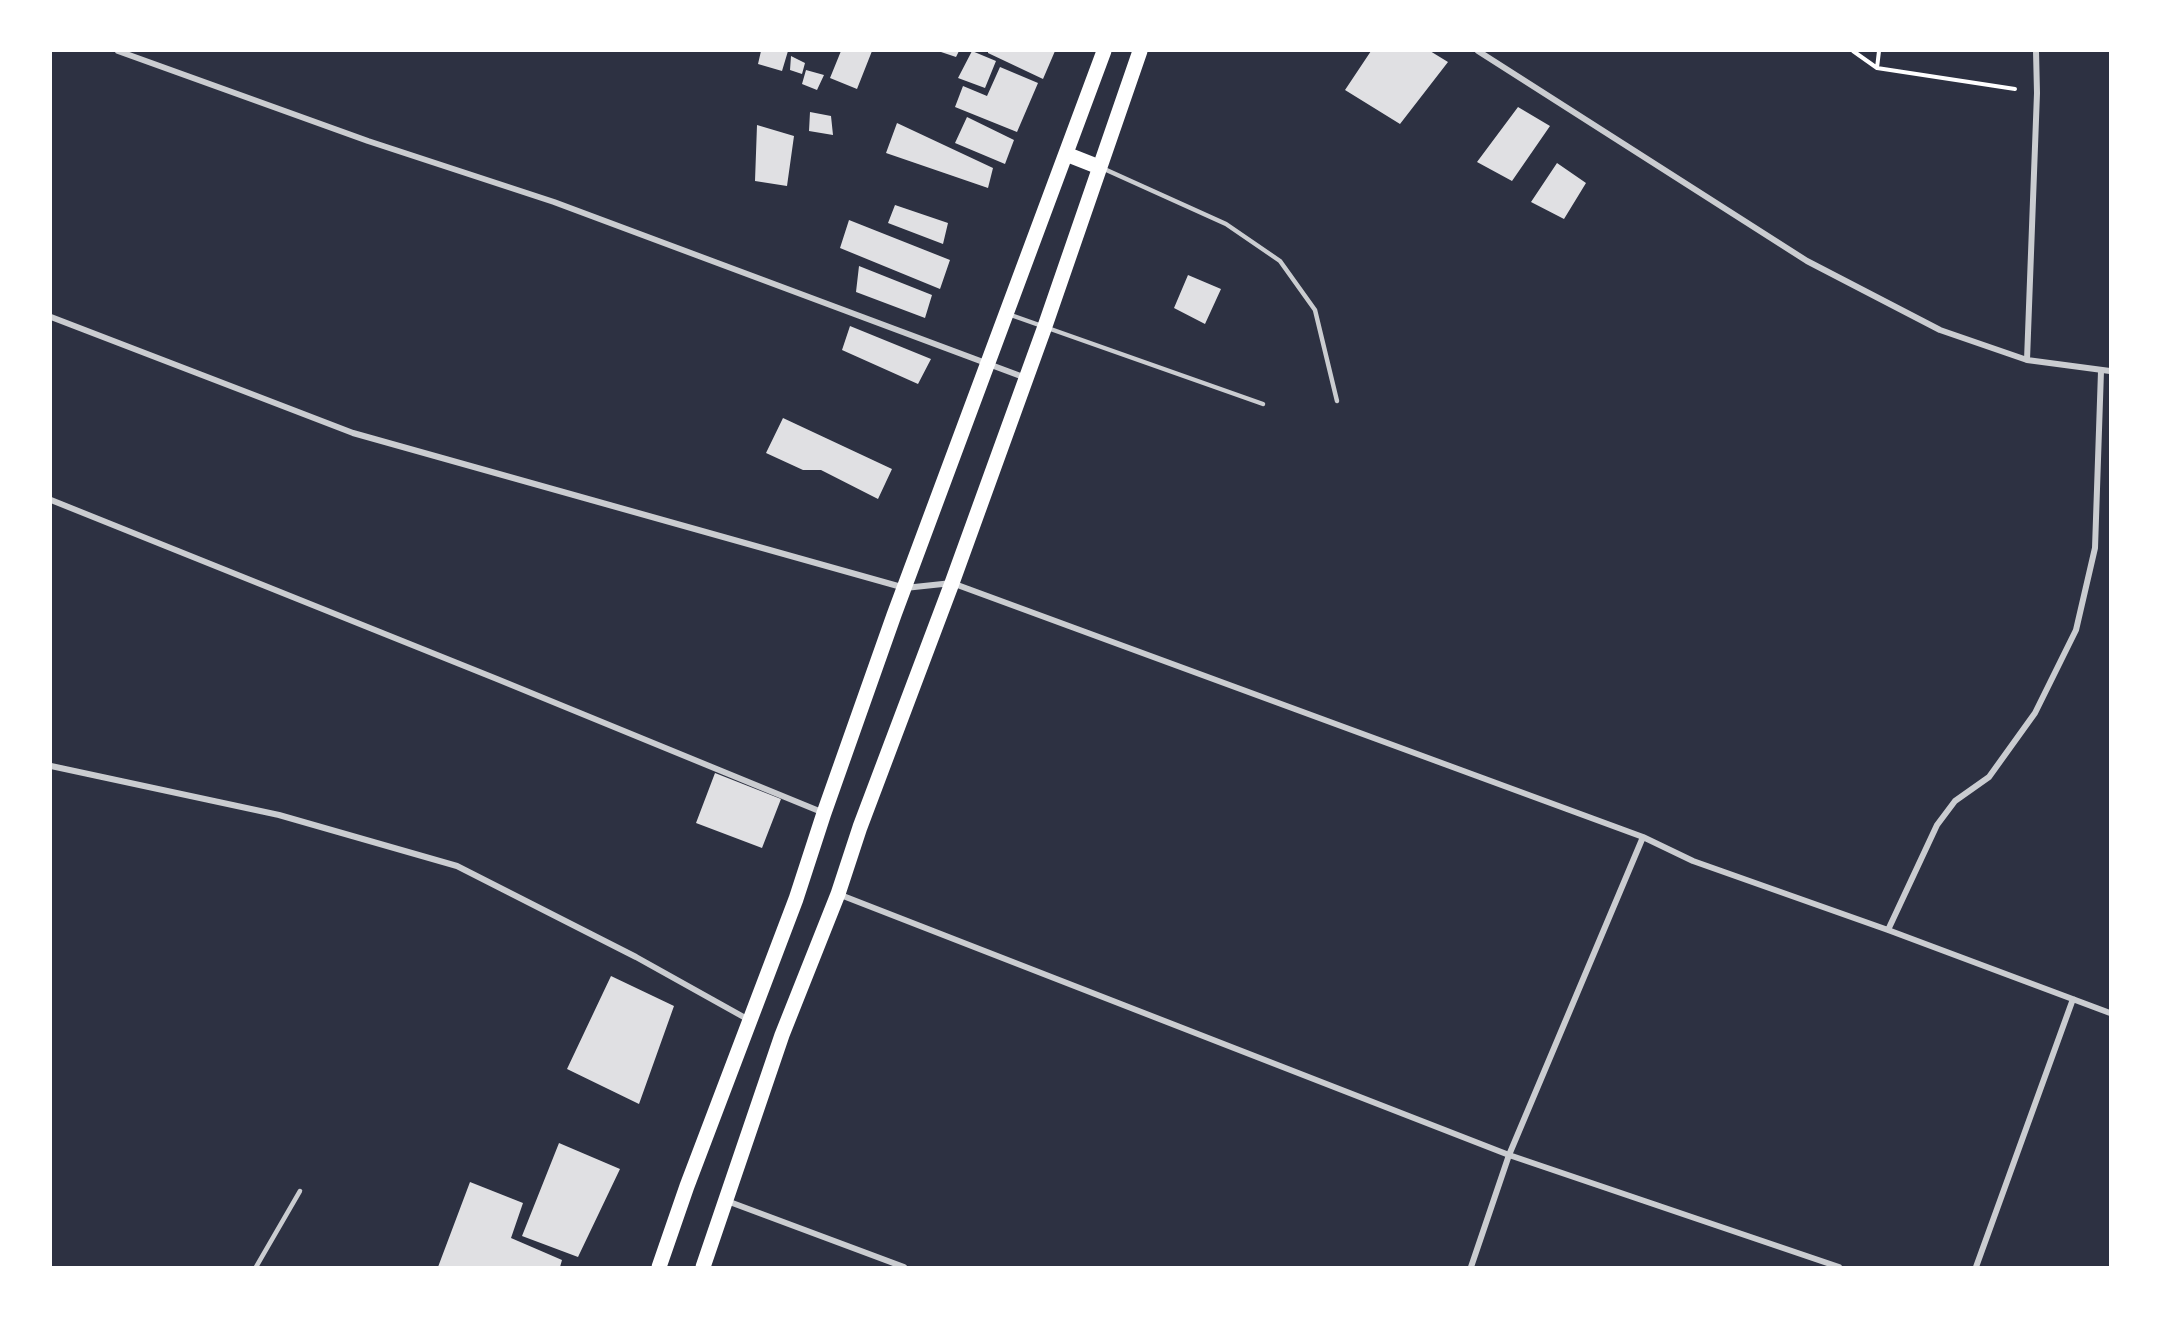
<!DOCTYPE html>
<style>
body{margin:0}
#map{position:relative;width:2161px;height:1318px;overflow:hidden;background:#2d3142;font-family:Georgia,serif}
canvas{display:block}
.frame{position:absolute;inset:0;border:52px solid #fff;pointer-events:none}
</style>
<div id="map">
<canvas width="2161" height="1318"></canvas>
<div class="frame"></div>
</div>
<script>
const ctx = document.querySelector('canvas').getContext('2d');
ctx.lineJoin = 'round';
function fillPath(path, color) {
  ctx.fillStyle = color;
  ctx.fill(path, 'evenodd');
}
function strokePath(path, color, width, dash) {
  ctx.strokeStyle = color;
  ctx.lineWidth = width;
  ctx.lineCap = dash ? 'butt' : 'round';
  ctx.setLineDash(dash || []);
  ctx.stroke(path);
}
fillPath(new Path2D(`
 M761,51H788L782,71L758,64Z
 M841,51H872L857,89L830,78Z
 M938,51H959L956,57Z
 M972,51L996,61L985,88L958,78Z
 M988,51H1055L1043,79L988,53Z
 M1371,51H1430L1448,62L1400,124L1345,90Z
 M791,56L805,63L802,74L790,70Z
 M1000,67L1038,83L1017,132L955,107L963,86L987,96Z
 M806,70L824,75L817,90L802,84Z
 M1518,107L1550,126L1512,181L1477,162Z
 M810,112L831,116L833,135L809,131Z
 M967,117L1014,140L1005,164L955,143Z
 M897,123L993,168L988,188L886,153Z
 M757,125L794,136L787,186L755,181Z
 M1557,163L1586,183L1564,219L1531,202Z
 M895,205L948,223L943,244L888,223Z
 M849,220L950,260L940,289L840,248Z
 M859,266L932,295L925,318L856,292Z
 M1188,275L1221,289L1205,324L1174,308Z
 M850,326L931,359L918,384L842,350Z
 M783,418L892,469L878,499L821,470H803L766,453Z
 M715,773L781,799L762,848L696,823Z
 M611,976L674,1006L639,1104L567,1069Z
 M559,1143L620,1169L578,1257L522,1236Z
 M470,1182L523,1203L511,1238L562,1260L560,1267H438Z`), '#e0e0e3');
strokePath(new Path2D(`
 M1853,51L1877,68L2015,89
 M1877,68L1879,51`), '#fff', 4);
strokePath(new Path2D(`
 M1102,168L1226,224L1280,261L1315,310L1337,401
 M1008,314L1263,404
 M256,1267L300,1191`), '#caccd0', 4.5);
strokePath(new Path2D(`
 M118,51L368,141L554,202L1026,378
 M1478,51L1807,261L1940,330L2027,360L2110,371
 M51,317L353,433L905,588L952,583L1643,837L1693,861L1888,930L2110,1013
 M2027,360L2037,93L2036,51
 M51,500L497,679L824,813
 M51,766L279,815L457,866L636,957L749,1020
 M838,894L1509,1155L1839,1267
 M1888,930L1937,825L1955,801L1989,777L2035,713L2076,630L2095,548L2101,371
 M727,1201L904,1267
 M1471,1267L1509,1155L1643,837
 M1976,1267L2073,999`), '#caccd0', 6);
strokePath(new Path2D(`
 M1066,154L1099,167
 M659,1267L687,1186L796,899L824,813L894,615L1104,51
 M703,1267L782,1035L838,894L860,827L952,583L1044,329L1140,51`), '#fff', 15);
</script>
